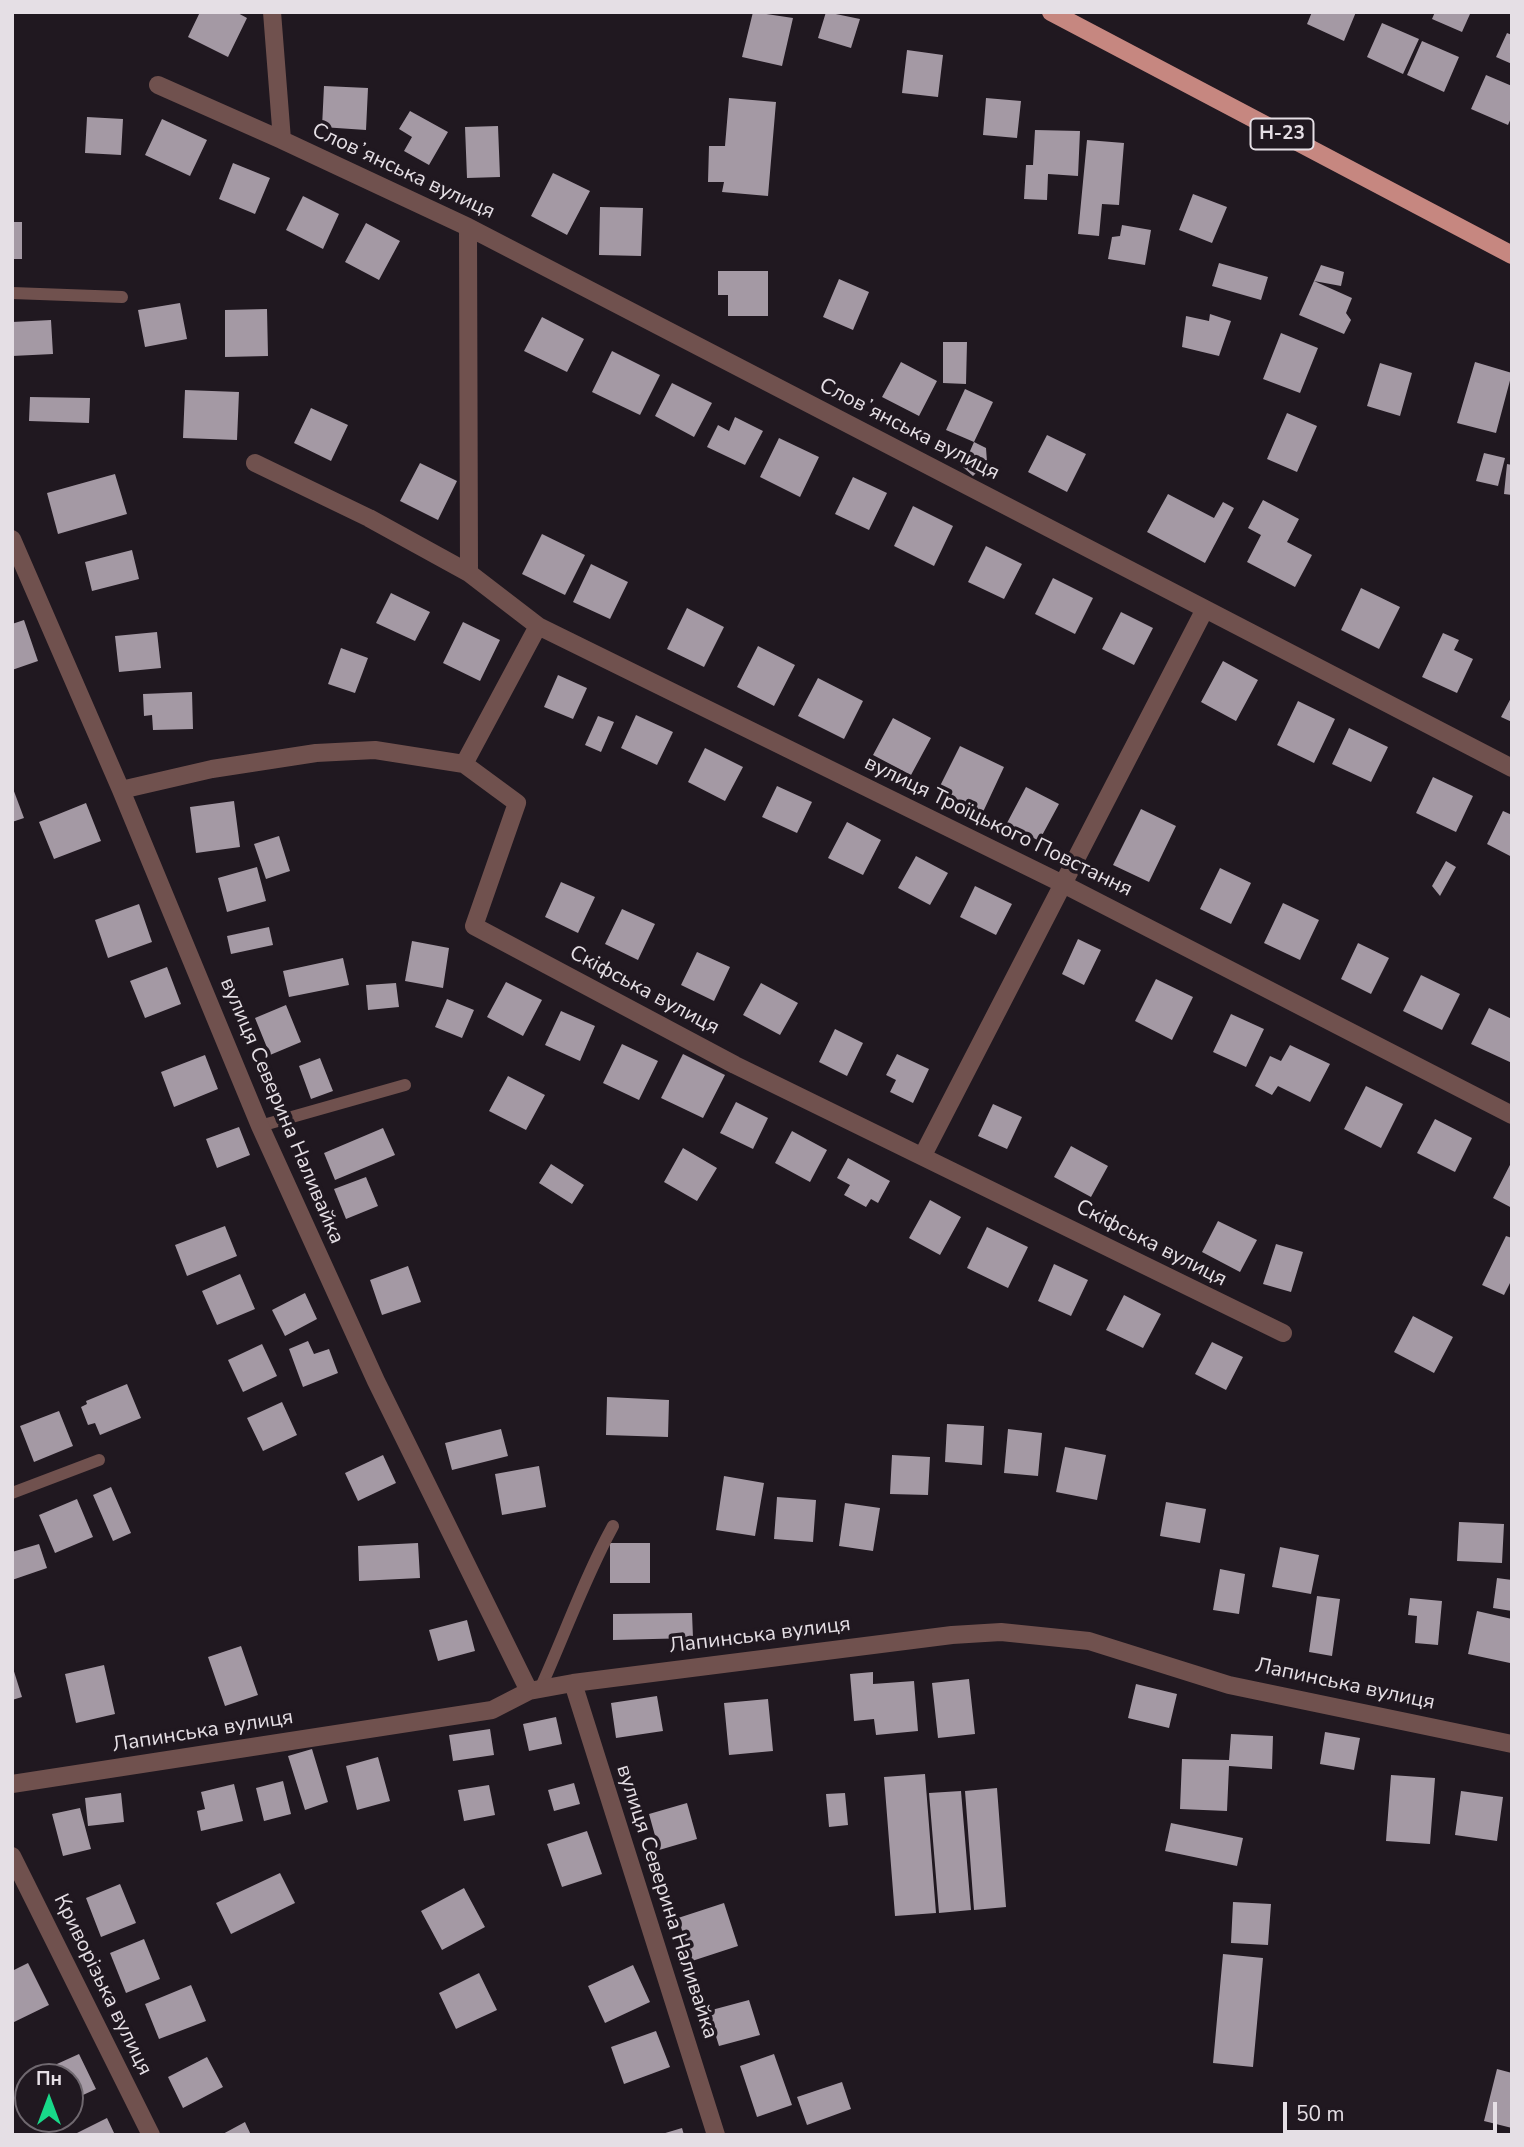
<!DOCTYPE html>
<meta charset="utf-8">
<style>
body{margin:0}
#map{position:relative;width:1524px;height:2147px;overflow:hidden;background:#201820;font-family:"Nunito Sans",sans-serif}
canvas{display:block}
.frame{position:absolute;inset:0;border:14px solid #e5dfe5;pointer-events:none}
.north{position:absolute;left:14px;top:2063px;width:70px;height:70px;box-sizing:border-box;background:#201820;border:2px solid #6f686f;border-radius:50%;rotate:0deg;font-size:19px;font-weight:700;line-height:28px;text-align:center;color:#e5dfe5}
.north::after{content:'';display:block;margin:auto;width:24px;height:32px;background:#18d989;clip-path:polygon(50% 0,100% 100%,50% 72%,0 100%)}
.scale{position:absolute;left:1283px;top:2102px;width:214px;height:32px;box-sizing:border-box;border:4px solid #e5dfe5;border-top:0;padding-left:9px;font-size:21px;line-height:24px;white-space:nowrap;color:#e5dfe5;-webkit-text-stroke:5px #201820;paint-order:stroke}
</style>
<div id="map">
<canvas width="1524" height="2147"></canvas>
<div class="frame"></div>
<div class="north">Пн</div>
<div class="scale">50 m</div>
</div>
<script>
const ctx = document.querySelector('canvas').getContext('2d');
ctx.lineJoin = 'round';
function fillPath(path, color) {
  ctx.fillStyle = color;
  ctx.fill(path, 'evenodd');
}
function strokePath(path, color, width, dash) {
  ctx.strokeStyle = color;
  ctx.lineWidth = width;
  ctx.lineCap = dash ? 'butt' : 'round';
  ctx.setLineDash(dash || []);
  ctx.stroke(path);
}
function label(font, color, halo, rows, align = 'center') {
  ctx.font = font + ' "Nunito Sans",sans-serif';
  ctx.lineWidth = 7;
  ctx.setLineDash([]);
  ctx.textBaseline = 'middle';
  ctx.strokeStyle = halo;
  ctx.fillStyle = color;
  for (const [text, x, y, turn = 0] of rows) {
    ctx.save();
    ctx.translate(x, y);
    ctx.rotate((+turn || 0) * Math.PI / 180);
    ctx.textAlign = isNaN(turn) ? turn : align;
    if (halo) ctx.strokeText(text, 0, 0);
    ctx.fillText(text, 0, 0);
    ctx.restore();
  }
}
fillPath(new Path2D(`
 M200,12H236L247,18L228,57L188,37Z
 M753,12L793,18L782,66L742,57Z
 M826,12L860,19L851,48L818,38Z
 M1312,12H1356L1344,41L1307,24Z
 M1435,12H1468L1470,14L1462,32L1432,19Z
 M1382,23L1419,39L1403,74L1367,57Z
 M1507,33L1512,35V64L1496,57Z
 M1422,41L1459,57L1444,92L1407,75Z
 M907,50L943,55L938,97L902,93Z
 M1486,75L1512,86V116L1508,125L1471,109Z
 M324,86L368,88L366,130L322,127Z
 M729,98L776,102L768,196L722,192L724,182H708L709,146H725Z
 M986,98L1021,101L1017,138L983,135Z
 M410,111L448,132L429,165L404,151L412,137L399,129Z
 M87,117L123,119L121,155L85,153Z
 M162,119L207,140L190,176L145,155Z
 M498,126L500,177L467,178L465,127Z
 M1035,130L1080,131L1078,176L1048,174L1047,200L1024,199L1026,165H1033Z
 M1087,140L1124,143L1119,205L1102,204L1099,236L1078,234Z
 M233,163L270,178L255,214L219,199Z
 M553,173L590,191L567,235L531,216Z
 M1193,194L1227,207L1212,243L1179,230Z
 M303,196L339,214L323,249L286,230Z
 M600,207L643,208L641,256L599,255Z
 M12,222H22V259H12Z
 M366,223L400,241L379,280L345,262Z
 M1122,225L1151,230L1145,265L1108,259L1112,237L1120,236Z
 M1219,263L1268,277L1261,300L1212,286Z
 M1321,265L1344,272L1341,286L1314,281Z
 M718,271H768V316H728V295H718Z
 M839,279L869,292L853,330L823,317Z
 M1314,281L1352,298L1346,313L1351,320L1344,334L1299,315Z
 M180,303L187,339L145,347L138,310Z
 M267,309L268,356L225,357V310Z
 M1210,314L1231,321L1219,356L1182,347L1186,316L1209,321Z
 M542,317L584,339L567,372L524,351Z
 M51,320L53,354L12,356V322Z
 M1281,333L1318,348L1300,393L1263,379Z
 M943,342H967L966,384L943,383Z
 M612,351L660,375L640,415L592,392Z
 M901,362L937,381L919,416L882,397Z
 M1475,362L1512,373L1496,433L1457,423Z
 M1380,363L1412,373L1400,416L1367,406Z
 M672,383L712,403L694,437L655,416Z
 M965,389L993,402L974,442L946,430Z
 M185,390L239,392L237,440L183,438Z
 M30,397L90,398L89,423L29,421Z
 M311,408L348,425L331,461L294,443Z
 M1287,413L1317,426L1297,472L1267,459Z
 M735,417L763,431L745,465L707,447L718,425L729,431Z
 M1047,435L1086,454L1067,492L1028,472Z
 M779,438L819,457L800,497L760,477Z
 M974,442L986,448L987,462L973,476L963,467Z
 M1484,453L1505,458L1498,486L1476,481Z
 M420,463L457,481L438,520L400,501Z
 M1507,464L1512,465V495L1504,494Z
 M115,474L127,514L58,534L47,493Z
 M853,477L887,493L869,530L835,514Z
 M1168,494L1214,518L1223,502L1234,508L1205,563L1147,532Z
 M1263,500L1299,519L1287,542L1312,555L1295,587L1247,562L1261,535L1248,528Z
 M913,506L953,526L934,566L894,546Z
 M542,534L585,555L565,595L522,574Z
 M986,546L1022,564L1004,599L968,582Z
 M132,550L139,579L92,591L85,562Z
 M591,564L628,582L610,619L573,602Z
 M1053,578L1093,598L1075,634L1035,614Z
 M1361,588L1400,607L1379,649L1341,630Z
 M391,593L430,612L415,641L376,623Z
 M687,608L724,627L704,667L667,649Z
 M1121,612L1153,628L1134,665L1102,649Z
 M24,620L38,661L12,670V624Z
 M463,622L500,640L480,681L443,663Z
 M157,632L161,668L119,672L115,636Z
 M1443,633L1459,640L1454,650L1473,659L1457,693L1422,677Z
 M758,646L795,665L774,706L737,687Z
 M341,648L368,658L355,693L328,684Z
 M1223,661L1258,680L1236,721L1201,702Z
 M558,675L587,688L573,719L544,707Z
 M818,678L863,701L844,739L798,716Z
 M192,692L193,729L153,730L152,715L144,716L143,694Z
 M1512,696V722L1501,717Z
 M1298,701L1335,719L1314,763L1277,745Z
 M636,715L673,732L657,765L621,748Z
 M598,716L614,722L601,752L585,745Z
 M893,718L931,738L911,775L873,755Z
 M1349,728L1388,747L1371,782L1332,764Z
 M960,746L1004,767L983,812L938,790Z
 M705,748L743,767L725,801L688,782Z
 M1433,777L1473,796L1456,832L1416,813Z
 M12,786L24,818L12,822Z
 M777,786L812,802L797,833L762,817Z
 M1026,787L1059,804L1039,841L1007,823Z
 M234,801L240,847L196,853L190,807Z
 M86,803L101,841L54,859L39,822Z
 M1141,809L1176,826L1149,882L1113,865Z
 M1503,811L1512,815V857L1487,844Z
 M847,822L881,840L863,875L828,858Z
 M279,836L290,871L266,879L254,844Z
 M916,856L948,873L930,905L898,888Z
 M1446,861L1456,867L1440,896L1432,886Z
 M257,867L266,901L227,912L218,878Z
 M1220,868L1251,883L1231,924L1200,909Z
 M561,882L595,897L578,933L545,917Z
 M975,886L1012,904L996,935L960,917Z
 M1283,903L1319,920L1300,960L1264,943Z
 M139,904L152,942L108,958L95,920Z
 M622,909L655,924L638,960L605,944Z
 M269,927L273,945L231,954L227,936Z
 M1078,939L1101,950L1084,985L1062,974Z
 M412,941L449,948L443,988L405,981Z
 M1358,943L1389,958L1371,994L1341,979Z
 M697,952L730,967L714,1001L681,985Z
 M343,958L349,985L289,997L283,971Z
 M167,967L181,1004L145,1018L130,981Z
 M1421,975L1460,994L1442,1030L1403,1011Z
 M1156,979L1193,997L1172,1040L1135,1021Z
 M506,982L542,1000L523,1036L487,1017Z
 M396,983L399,1007L368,1010L366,985Z
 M761,983L798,1003L780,1035L743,1015Z
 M447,999L474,1010L462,1038L435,1027Z
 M286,1005L301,1042L270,1055L255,1018Z
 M1489,1008L1512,1019V1063L1471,1044Z
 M561,1011L595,1026L580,1061L545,1045Z
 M1231,1014L1264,1029L1246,1067L1213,1052Z
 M835,1029L863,1043L847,1076L819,1062Z
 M622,1044L658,1061L639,1100L603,1083Z
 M1290,1045L1330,1064L1310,1102L1278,1086L1272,1095L1255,1086L1270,1056L1281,1061Z
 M683,1054L725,1075L703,1118L661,1098Z
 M897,1054L929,1069L913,1103L890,1092L896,1080L886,1075Z
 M205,1055L218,1089L174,1107L161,1072Z
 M320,1058L333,1091L311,1099L299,1066Z
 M508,1076L545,1095L526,1130L489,1111Z
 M1366,1086L1403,1104L1381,1148L1344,1129Z
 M736,1102L768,1118L753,1149L720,1133Z
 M993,1104L1022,1117L1007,1149L978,1136Z
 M1435,1119L1472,1138L1455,1172L1417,1153Z
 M239,1127L250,1155L217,1168L206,1139Z
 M383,1128L395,1155L335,1180L324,1153Z
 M792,1131L827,1150L810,1182L775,1163Z
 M1071,1146L1108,1166L1091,1197L1054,1177Z
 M683,1148L717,1168L697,1201L664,1182Z
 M848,1158L890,1181L878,1203L871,1199L866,1207L844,1195L850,1185L837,1178Z
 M1512,1161V1208L1493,1198Z
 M551,1164L584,1185L572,1204L539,1183Z
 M366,1177L378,1206L346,1219L334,1189Z
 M930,1200L961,1217L940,1255L909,1238Z
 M1218,1221L1257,1240L1240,1272L1202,1252Z
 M225,1226L237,1256L187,1276L175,1245Z
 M987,1227L1028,1247L1008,1288L967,1268Z
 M1506,1236L1512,1238V1279L1504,1295L1482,1285Z
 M1276,1244L1303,1252L1291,1292L1263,1284Z
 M1054,1264L1088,1280L1071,1316L1038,1301Z
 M408,1266L421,1302L382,1315L370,1280Z
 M240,1274L255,1309L217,1325L202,1291Z
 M305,1293L317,1319L285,1336L272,1310Z
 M1124,1295L1161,1314L1143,1348L1106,1330Z
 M1413,1316L1453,1337L1434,1373L1394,1352Z
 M308,1341L314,1354L329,1349L338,1373L303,1387L289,1349Z
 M1212,1342L1243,1357L1226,1390L1195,1374Z
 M262,1344L277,1376L243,1392L228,1360Z
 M127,1384L141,1418L100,1435L95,1423L88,1425L81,1407L87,1404L86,1401Z
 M607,1397L669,1400L668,1437L606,1435Z
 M282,1402L297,1435L263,1451L247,1418Z
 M59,1411L73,1446L34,1462L20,1426Z
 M947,1424L984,1426L982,1465L945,1462Z
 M501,1429L508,1456L452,1470L445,1443Z
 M1008,1429L1042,1433L1038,1476L1004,1473Z
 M1065,1447L1106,1455L1097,1500L1056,1492Z
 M383,1455L396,1483L358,1501L345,1473Z
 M892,1455L930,1457L928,1495L890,1494Z
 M539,1466L546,1507L502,1515L495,1474Z
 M724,1476L764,1483L755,1536L716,1530Z
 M111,1487L131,1533L113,1541L93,1495Z
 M777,1497L816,1500L813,1542L774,1539Z
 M77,1499L93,1537L55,1553L39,1515Z
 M1166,1502L1206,1509L1200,1543L1160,1536Z
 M845,1503L880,1508L873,1551L839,1546Z
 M1459,1522L1504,1524L1502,1563L1457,1561Z
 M418,1543L420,1578L359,1581L358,1546Z
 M610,1543H650V1583H610Z
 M39,1544L47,1568L12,1580V1552Z
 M1280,1547L1319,1555L1311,1594L1272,1587Z
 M1220,1569L1245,1574L1239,1614L1213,1610Z
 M1497,1578L1512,1580V1611L1493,1608Z
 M1317,1596L1340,1599L1332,1656L1309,1652Z
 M1410,1598L1442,1601L1438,1645L1415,1643L1417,1616L1408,1615Z
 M1477,1611L1512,1619L1510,1663L1468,1654Z
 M692,1613L693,1638L613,1640V1614Z
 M467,1620L475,1651L438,1661L429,1630Z
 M241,1646L258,1695L225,1706L208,1657Z
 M12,1665L22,1697L12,1700Z
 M104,1665L115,1714L76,1723L65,1674Z
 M873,1672V1684L914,1681L918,1731L876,1735L874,1719L854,1721L850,1674Z
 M969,1679L975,1734L938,1738L932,1683Z
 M1136,1684L1177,1694L1169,1728L1128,1718Z
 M657,1696L663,1731L616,1738L611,1703Z
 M768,1699L773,1751L729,1755L724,1703Z
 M556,1717L562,1744L529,1751L523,1724Z
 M490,1729L494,1755L453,1761L449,1735Z
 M1325,1732L1360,1738L1354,1770L1320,1764Z
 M1231,1734L1273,1736L1272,1769L1229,1766L1227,1811L1180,1809L1182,1759L1229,1760Z
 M312,1749L328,1802L305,1810L288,1756Z
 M378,1757L390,1801L357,1810L346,1766Z
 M925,1774L936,1913L895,1916L884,1777Z
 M1391,1775L1435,1778L1430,1844L1386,1841Z
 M283,1781L291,1814L264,1821L256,1788Z
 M574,1783L580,1804L554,1811L548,1790Z
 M234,1784L243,1821L201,1831L197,1811L205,1809L201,1792Z
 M489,1785L495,1815L464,1821L458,1790Z
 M997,1788L1006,1907L974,1910L965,1791Z
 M961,1791L971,1910L939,1913L929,1793Z
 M1461,1791L1503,1797L1497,1841L1455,1835Z
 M121,1793L124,1822L88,1826L85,1798Z
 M845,1793L848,1825L829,1827L826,1794Z
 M687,1803L697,1839L659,1850L649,1814Z
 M80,1808L91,1849L63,1856L52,1814Z
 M1171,1823L1243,1838L1237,1866L1165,1851Z
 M587,1831L602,1874L562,1887L547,1844Z
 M280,1873L295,1903L231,1934L216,1903Z
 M120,1884L136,1923L101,1937L86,1898Z
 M464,1888L485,1927L442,1950L421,1911Z
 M1233,1902L1271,1904L1268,1945L1231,1943Z
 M724,1903L738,1946L692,1961L678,1918Z
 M144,1939L160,1979L126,1993L110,1953Z
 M1223,1954L1263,1958L1253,2067L1213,2063Z
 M28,1963L49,2005L12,2023V1971Z
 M633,1965L650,2002L605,2023L588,1986Z
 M479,1973L497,2010L456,2029L439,1993Z
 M191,1985L206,2021L159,2039L145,2004Z
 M749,2000L760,2035L719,2046L708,2011Z
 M656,2031L670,2067L624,2084L611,2047Z
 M79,2054L96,2089L70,2101V2077H38L37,2073Z
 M774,2054L792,2105L757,2117L740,2066Z
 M207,2057L223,2087L183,2108L168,2077Z
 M1497,2069L1512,2073V2128L1484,2121Z
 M842,2082L851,2109L807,2125L797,2097Z
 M107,2118L115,2135H73Z
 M245,2122L251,2135H221Z
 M682,2128L684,2135H662V2134Z`), '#a499a4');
strokePath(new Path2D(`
 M12,293L122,297
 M260,1126L405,1085
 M12,1493L99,1460
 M540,1689C565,1634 584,1579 613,1526`), '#70514e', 12);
strokePath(new Path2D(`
 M272,12L282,140L468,227L1512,768
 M158,85L282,140
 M468,227L469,573
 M255,463L369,518L469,573L538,626L1061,883L1512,1115
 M12,539L121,790L260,1126L376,1381L529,1691
 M464,764L538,626
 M121,790L212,769L316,753L375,750L464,764L517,803L474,926L735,1065L1283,1333
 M923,1155L1205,609
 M573,1683L716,2135
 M12,1784L492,1710L529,1691L573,1683L952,1635L1001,1632L1089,1641L1229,1685L1512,1744
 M12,1856L151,2135`), '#70514e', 18);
strokePath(new Path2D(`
 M1051,12L1512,255`), '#c68780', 18);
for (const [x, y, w] of [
 [1282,134,63]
]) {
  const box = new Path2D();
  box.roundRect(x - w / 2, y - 15.5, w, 31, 5);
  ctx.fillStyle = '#201820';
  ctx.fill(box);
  strokePath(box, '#e5dfe5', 2);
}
label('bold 19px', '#e5dfe5', null, [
 ["Н-23",1282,134]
]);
label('21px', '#e5dfe5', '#201820', [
 ["Словʼянська вулиця",403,172,25],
 ["Словʼянська вулиця",909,430,27],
 ["вулиця Троїцького Повстання",998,827,26],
 ["Скіфська вулиця",644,991,28],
 ["вулиця Северина Наливайка",281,1111,67],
 ["Скіфська вулиця",1151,1244,27],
 ["Лапинська вулиця",760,1636,-7],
 ["Лапинська вулиця",1345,1685,12],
 ["Лапинська вулиця",203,1732,-9],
 ["вулиця Северина Наливайка",666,1902,72],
 ["Криворізька вулиця",102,1985,64]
]);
</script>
